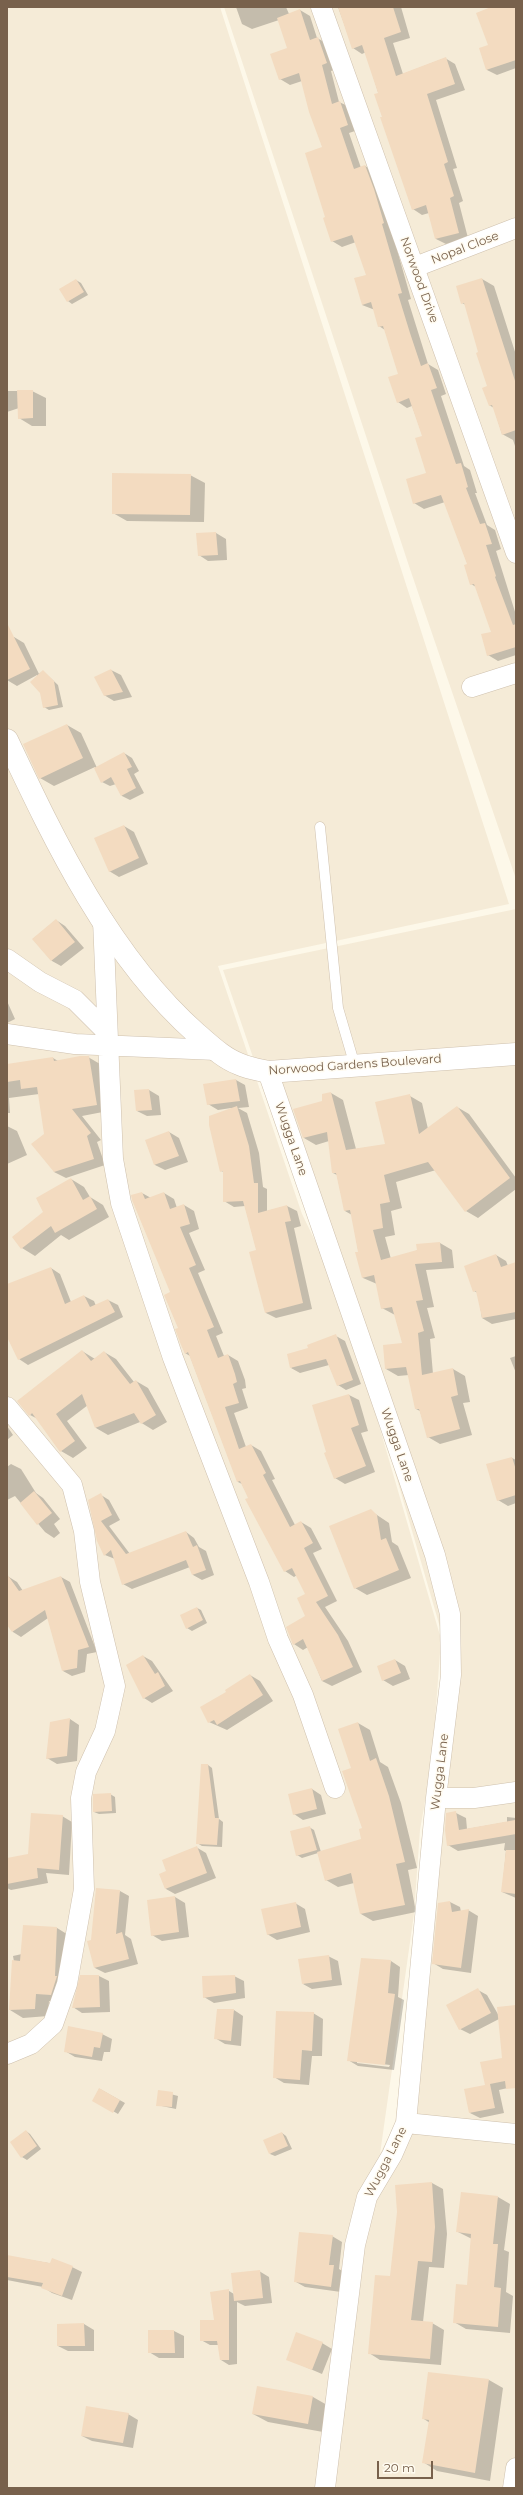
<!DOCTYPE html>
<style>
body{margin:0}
#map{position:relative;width:523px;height:2495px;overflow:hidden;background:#fdf8e9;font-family:Montserrat,sans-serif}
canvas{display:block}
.frame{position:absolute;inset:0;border:8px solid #78614c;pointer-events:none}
.scale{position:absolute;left:377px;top:2461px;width:56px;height:18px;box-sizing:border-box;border:2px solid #78614c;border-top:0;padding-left:5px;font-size:12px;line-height:14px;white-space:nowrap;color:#78614c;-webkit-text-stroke:3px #fffbf0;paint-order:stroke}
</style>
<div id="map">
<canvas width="523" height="2495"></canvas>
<div class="frame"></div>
<div class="scale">20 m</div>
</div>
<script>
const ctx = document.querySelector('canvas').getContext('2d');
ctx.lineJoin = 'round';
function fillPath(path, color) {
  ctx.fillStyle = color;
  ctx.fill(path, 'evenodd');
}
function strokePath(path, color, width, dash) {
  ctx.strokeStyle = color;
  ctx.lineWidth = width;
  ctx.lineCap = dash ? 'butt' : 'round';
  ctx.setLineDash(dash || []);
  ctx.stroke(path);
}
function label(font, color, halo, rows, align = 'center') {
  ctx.font = font + ' Montserrat,sans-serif';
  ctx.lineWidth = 3;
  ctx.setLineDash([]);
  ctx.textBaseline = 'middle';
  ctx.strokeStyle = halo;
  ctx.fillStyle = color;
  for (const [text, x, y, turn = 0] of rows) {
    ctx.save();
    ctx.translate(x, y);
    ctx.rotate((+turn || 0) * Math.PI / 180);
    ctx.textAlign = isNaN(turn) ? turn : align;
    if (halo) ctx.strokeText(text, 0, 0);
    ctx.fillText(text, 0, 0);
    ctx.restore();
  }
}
fillPath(new Path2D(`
 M7,7H220L509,904L218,966L302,1214L325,1261L360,1360L441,1639L432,1761L420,1830L414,1914L380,2154L395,2124L416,1928L422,1834L435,1761L444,1641L363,1362L329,1262L309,1220L223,970L516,909V2488H7Z
 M224,7H516V879L410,569Z`), '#f5ebd7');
fillPath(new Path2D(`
 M236,7H286L289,14L300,10L310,16L317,38L328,44L337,69L331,71L339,102L350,107L358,130L349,133L361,168L365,166L375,172L411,299L408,300L428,364L438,370L446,394L441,396L464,466L470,470L477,493H475L487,525L495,530L501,549L496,551L516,615V655L498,661L488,655L492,632L476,587L471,584L468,565L445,502L424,509L414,503L428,474L423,436L412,406L407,408L398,402L399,374L385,330L379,326L375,310L362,305L367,275L356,242L342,247L332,241L323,148L302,81L290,85L280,79L288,48L279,20L252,29L242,24Z
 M338,7H401L410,38L393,43L403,74L445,58L455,64L465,90L436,100L457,168L453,169L463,201L459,203L468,238L446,244L436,239L429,213L422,215L413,209L366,52L362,54L353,48Z
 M494,7H516V68L497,75L487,70Z
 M482,279L494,286L516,355V449L513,440L502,434L494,408L489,405V387L466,305L462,303Z
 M76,280L81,283L88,295L72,304L68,301Z
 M7,388L8,391H32L46,398V426H32L19,418V408L7,412Z
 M190,475L205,483L204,522L127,521L113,513Z
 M216,533L226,539L227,560L208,561L199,555Z
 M14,637L24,643L39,674L43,671L58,685L63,707L49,710L44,707L37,675L17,686L7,680V641Z
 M111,670L121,675L132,697L114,701L104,695Z
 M67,725L81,733L97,768L124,753L132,758L139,771L134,774L144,793L130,800L122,796L116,784L110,786L102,782L95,767L54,786L40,778Z
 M124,826L134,832L148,864L119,877L109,871Z
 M56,920L65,926L84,948L61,966L52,961L33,939Z
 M7,1001L15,1019L7,1023Z
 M88,1057L100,1064L108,1111L82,1116L101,1140L97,1142L105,1165L66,1178L54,1172L45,1134L39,1094L9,1098L10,1113H7V1065L53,1058L58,1061Z
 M236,1080L245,1085L249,1107L238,1108L247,1113L259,1153L263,1187L267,1189V1211L287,1206L297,1211L301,1226L294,1228L312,1309L276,1318L266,1313L257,1251L245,1206L234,1207L224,1201V1172L221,1171L231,1108L218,1110L208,1104Z
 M149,1090L159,1096L161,1115L147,1116L137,1111Z
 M331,1093L343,1100L356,1149L386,1145L410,1096L422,1103L428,1129L457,1107L469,1114L516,1178V1189L478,1218L466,1211L436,1170L396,1182L402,1208L391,1211L395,1235L385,1237L391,1259L440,1243L452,1250L454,1268L426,1270L434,1307L427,1308L435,1338L430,1339L433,1374L453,1369L465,1376L470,1402L463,1403L472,1435L440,1444L428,1437L420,1411L416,1409L409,1375L398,1376L386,1369L403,1344L395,1315L382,1308L377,1284L363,1278L352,1215L345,1211L337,1175L333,1173L329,1141L316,1145L304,1138L294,1110L324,1102Z
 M7,1126L17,1131L27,1155L7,1164Z
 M169,1132L179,1138L188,1162L165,1170L155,1165L146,1141Z
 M71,1179L84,1187L90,1197L103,1205L109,1217L69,1240L61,1235L35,1256L22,1248L13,1237L45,1213Z
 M142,1193L151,1198L164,1193L174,1199L177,1208L184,1205L194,1211L199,1229L189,1233L205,1270L198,1273L223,1333L216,1336L224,1356L228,1355L238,1361L245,1380L246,1388L242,1389L248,1408L234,1413L246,1447L251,1445L261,1451L275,1479L272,1480L295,1525L301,1522L311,1528L322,1549L313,1553L337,1601L325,1607L348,1641L362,1672L332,1686L322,1681L308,1647L303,1650L294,1644L306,1616V1594L297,1575L294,1577L285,1571L242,1484L238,1482L190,1356L185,1353L171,1292Z
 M496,1255L506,1261L508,1266L516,1263V1319L492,1324L482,1318L478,1293L474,1291Z
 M51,1268L60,1274L71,1302L84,1296L94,1301L96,1306L108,1300L118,1305L123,1317L28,1365L19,1359L7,1335V1315Z
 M336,1336L345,1341L361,1384L346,1390L338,1385L329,1365L300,1373L291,1368L309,1349Z
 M82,1351L95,1359L104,1352L116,1359L134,1382L136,1381L148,1388L167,1422L153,1430L140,1422L108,1435L96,1428L88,1405L67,1421L87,1448L73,1458L61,1451L38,1419L30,1415Z
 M516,1356V1373L510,1358Z
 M349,1395L359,1400L368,1431L361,1433L375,1472L345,1484L335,1478L328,1453Z
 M7,1426L13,1435L7,1440Z
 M512,1458L516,1460V1503L508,1506L498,1500Z
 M11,1464L21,1469L36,1493L43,1498L60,1519L54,1524L60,1533L54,1538L45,1532L15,1496L7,1500V1467Z
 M101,1495L109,1500L120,1520L109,1526L130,1554L186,1532L194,1538L199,1547L206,1551L214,1575L202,1580L193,1575L190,1567L132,1589L123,1584L115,1559L105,1555L98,1541Z
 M371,1511L389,1523L392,1542L398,1546L411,1578L367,1595L355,1588Z
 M9,1577L17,1582L23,1591L61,1577L70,1582L97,1652L87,1654L85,1672L72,1676L63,1671L48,1618L21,1637L13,1632L7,1623Z
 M197,1608L201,1610L207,1623L192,1631L187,1628Z
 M143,1656L152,1661L173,1691L152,1703L144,1698Z
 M395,1660L405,1666L410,1679L393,1686L383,1680Z
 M250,1675L260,1681L273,1701L227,1730L209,1722L228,1692Z
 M70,1719L79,1725L77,1761L57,1764L47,1758Z
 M358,1723L370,1730L380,1762L388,1767L401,1803L417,1868L408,1870L416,1912L373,1921L361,1914L354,1883L338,1887L326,1880L318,1853L302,1858L297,1855L309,1827L314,1830L321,1852L362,1840L364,1829L352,1768Z
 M208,1765L212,1768L219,1819L223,1822L222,1847L202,1846L197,1843Z
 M312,1789L321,1795L326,1814L303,1820L294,1814Z
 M110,1794L115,1797L116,1813L99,1814L94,1812Z
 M456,1813L466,1818L467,1829L507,1822V1817L516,1818V1898L502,1892L506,1851L504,1850L505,1843L458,1851L448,1845Z
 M62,1816L72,1822L69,1875L46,1873L48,1883L11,1890L7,1888V1859L29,1855Z
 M196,1847L206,1853L216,1878L175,1894L166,1889L167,1871Z
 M120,1891L129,1896L125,1935L131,1939L138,1964L105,1973L95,1968L92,1941Z
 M175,1897L185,1903L189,1937L162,1941L152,1935Z
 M450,1902L460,1907L461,1912L468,1910L478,1916L471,1973L443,1969L433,1963Z
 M295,1903L305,1909L310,1932L277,1940L267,1934Z
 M24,1926L57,1928L70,1936L64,2002L49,2001L48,2016L23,2018L10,2010L19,1990L13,1956L22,1954Z
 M328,1956L338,1961L342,1985L312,1989L303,1984Z
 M391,1961L400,1967L398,1997L404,2000L394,2070L358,2066L348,2060ZM357,2061L390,2065L389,2067L357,2063Z
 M99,1976L109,1981L110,2012L82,2013L73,2007Z
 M234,1976L244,1981L245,1998L214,2003L204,1997Z
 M478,1990L487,1995L499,2016L516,2006V2086L499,2090L504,2113L480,2118L470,2113L504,2058L499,2019L470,2034L460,2029Z
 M234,2010L243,2016L241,2046L225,2044L215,2038Z
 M313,2013L323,2019L322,2056H312L309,2085L284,2083L274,2077Z
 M102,2034L112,2039L110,2052H104L102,2061L75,2057L65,2051Z
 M100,2089L125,2103L118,2114L94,2100Z
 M159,2091L178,2096L176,2109L157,2105Z
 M26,2131L30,2134L41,2149L27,2160L22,2157Z
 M282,2133L286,2136L292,2149L275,2156L270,2154Z
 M432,2183L443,2189L447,2234L444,2268L429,2267L423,2322L432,2323L444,2330L441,2365L380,2360L369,2353L391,2277Z
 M498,2197L510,2204L504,2250L509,2252L506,2292L513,2296L510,2333L466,2329L454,2322L468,2286L472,2239L458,2232Z
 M332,2236L342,2242L339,2269L344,2272L341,2292L305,2287L296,2282Z
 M7,2256L72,2267L82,2272L72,2300L52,2293L43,2287L7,2280Z
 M259,2271L269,2277L272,2303L245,2306L237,2302V2364L229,2365L221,2360L219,2345H210L201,2340L215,2321L229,2291L234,2294Z
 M84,2324L94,2330V2351H68L58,2346V2325Z
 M149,2331H174L184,2336V2358H159L149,2352Z
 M322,2343L332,2349L322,2374L287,2359Z
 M489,2380L503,2388L490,2481L437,2471L423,2462L430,2423L424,2419Z
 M258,2387L313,2397L327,2405L323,2432L268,2422L253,2414Z
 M128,2414L138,2420L133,2448L92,2441L82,2436Z`), '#0003');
fillPath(new Path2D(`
 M338,7H393L401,32L384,38L396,76L446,57L455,84L427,94L448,162L444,164L454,196L450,198L459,233L435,239L426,205L412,210L380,117H382L374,94L378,93L362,45L352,49Z
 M491,7H516V60L486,70L479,48L488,45L476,13Z
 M300,9L310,40L318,37L327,63L322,65L332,104L340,101L348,125L340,128L354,169L365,165L374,189L384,223L382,224L402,293L398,294L410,333L421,366L428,363L437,388L431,390L456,464L461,463L468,487L466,488L480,524L485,523L492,544L486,545L496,576L495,577L513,625L516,624V647L487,656L481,634L491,632L474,584L470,585L464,565L467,564L441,495L413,504L406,479L426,473L415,438L422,436L409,398L397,403L388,377L398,374L383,326L378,327L371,302L362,305L354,278L366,275L352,235L331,242L323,218L325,217L305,153L322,147L309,112L299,73L279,80L270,54L287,48L277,18Z
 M482,278L516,384V430L502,435L492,405L489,406L482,388L487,386L476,353L478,352L464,303L461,304L456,286Z
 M76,279L84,292L67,302L59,289Z
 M17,390H33V418L18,419Z
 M112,473L191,474L190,515L112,514Z
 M216,532L218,555L198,556L196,533Z
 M7,623L30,669L7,680Z
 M111,669L123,692L104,696L94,677Z
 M43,670L54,681L58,705L43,708L40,693L30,682Z
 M67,724L83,758L39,779L23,744Z
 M124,752L132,767L127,769L136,788L121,796L111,777L101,783L94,768Z
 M124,825L139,858L109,872L94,838Z
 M56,919L75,942L51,961L32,939Z
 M80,1056H89L97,1105L72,1109L91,1133L87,1136L94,1159L54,1172L31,1144L44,1134L37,1087L21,1089L20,1080L7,1082V1064L53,1057L54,1061Z
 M236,1079L240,1101L207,1105L203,1084Z
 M149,1089L152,1110L136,1111L134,1090Z
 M331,1092L346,1150L385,1144L375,1102L410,1094L419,1134L457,1106L510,1178L465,1212L428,1162L384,1175L390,1202L380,1204L383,1228L373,1230L381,1260L417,1250L416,1244L440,1242L442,1262L415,1264L423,1300L416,1301L424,1331L418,1333L422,1375L453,1368L458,1395L451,1397L460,1429L427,1438L419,1409H415L406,1367L385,1369L383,1345L402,1343L392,1307L381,1309L374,1275L362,1278L355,1252H358L350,1210L344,1211L336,1173H332L327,1132L303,1138L293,1109L322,1101V1094Z
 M237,1106L249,1146L254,1183H258V1213L287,1205L291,1221L285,1222L303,1303L265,1313L249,1252L256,1250L243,1201L223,1202V1171L220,1172L209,1125V1116Z
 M169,1131L179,1156L154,1165L145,1140Z
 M71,1178L83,1200L90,1196L97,1209L55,1233L51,1226L21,1249L12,1237L43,1212L36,1198Z
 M142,1192L145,1199L164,1192L170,1209L184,1204L190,1224L180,1227L196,1265L189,1268L214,1327L207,1330L218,1358L228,1354L235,1374L237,1382L233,1384L239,1403L225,1407L239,1449L251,1444L266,1473L263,1475L290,1527L301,1521L313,1543L304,1548L328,1596L316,1602L338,1635L353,1667L322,1681L303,1639L293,1645L286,1627L305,1616L297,1598L305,1594L292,1568L284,1572L245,1499L248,1498L240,1481L237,1482L188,1352L185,1354L181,1345L175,1329L178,1328L164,1295L170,1292L132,1200L131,1195Z
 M496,1254L501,1267L516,1262V1312L482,1318L476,1291L473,1292L464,1266Z
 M51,1267L65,1304L84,1295L90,1307L108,1299L115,1312L18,1360L7,1337V1284Z
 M336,1334L353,1380L337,1386L326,1359L290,1368L287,1354L308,1348L307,1345Z
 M82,1350L91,1361L104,1351L130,1384L136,1380L156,1415L141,1424L134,1413L95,1428L82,1394L56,1414L75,1441L60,1452L32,1413L29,1416L17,1401Z
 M349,1394L359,1425L351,1428L366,1466L334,1479L324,1453L326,1452L312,1405Z
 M512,1457L516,1470V1495L497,1501L486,1464Z
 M34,1491L52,1513L37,1525L20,1503Z
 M101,1493L112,1515L101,1521L126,1554L186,1531L193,1547L197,1545L206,1570L192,1575L186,1560L122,1585L111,1550L104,1556L97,1541L88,1500Z
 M371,1509L377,1515L381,1540L386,1538L399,1570L354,1589L329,1526Z
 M7,1574L19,1591L61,1576L89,1647L78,1650L77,1668L62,1671L45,1610L12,1632L7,1625Z
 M197,1607L203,1620L186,1629L180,1615Z
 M143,1655L155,1674L158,1672L165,1686L143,1699L126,1665Z
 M395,1659L401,1673L382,1681L377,1666Z
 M250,1674L263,1695L217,1725L214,1720L208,1723L200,1707L226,1692L225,1690Z
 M70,1718L67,1756L46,1759L50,1722Z
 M358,1722L370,1761L376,1758L389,1796L405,1862L396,1864L405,1905L360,1914L351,1873L325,1881L317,1852L361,1839L359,1829L362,1828L342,1771L351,1768L338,1729Z
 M201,1764H208L215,1818H219L217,1845L196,1844Z
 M312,1788L317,1809L293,1815L288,1794Z
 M111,1793L112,1811L93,1812V1794Z
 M456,1811L459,1830L515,1820L516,1834L447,1846L445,1830L446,1813Z
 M31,1813L63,1815L59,1870L37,1868L38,1878L7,1884V1858L28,1854Z
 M310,1826L317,1850L296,1856L290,1831Z
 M197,1846L207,1873L165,1889L159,1874L166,1871L162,1860Z
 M506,1850H516V1894L501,1892Z
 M96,1888L120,1890L116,1934L122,1932L129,1959L94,1968L87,1941L91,1940Z
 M175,1896L179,1932L151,1936L147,1900Z
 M450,1901L452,1912L469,1909L461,1968L432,1964L438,1903Z
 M296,1902L301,1927L267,1935L261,1909Z
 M23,1925L57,1927L55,1976H57L51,1995L36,1994L35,2009L9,2010L12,1960L20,1961Z
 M329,1955L332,1980L302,1984L298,1959Z
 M361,1958L391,1960L388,1993L395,1994L385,2065L347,2061Z
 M80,1975H99L100,2007L72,2008Z
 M235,1975L236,1993L203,1998L202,1976Z
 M478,1988L491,2013L459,2030L446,2005Z
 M516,2005V2088L506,2089L505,2081L490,2084L495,2108L469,2113L464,2089L485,2085L480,2062L502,2058L497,2007Z
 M217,2009H234L231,2041L214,2039Z
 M276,2011L314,2012L312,2051L302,2050L300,2080L273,2078Z
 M68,2026L103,2033L100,2048L94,2047L92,2057L64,2052Z
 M99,2088L120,2100L113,2113L92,2101Z
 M158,2090L173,2092L172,2107L156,2106Z
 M26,2130L37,2146L21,2158L10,2142Z
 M282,2132L288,2146L269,2154L263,2140Z
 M432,2182L435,2227L432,2262L418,2261L411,2320L433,2322L430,2359L368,2354L375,2275L390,2276L397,2212L395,2185Z
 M461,2192L498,2196L493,2244H498L494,2287L501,2288L498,2327L453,2323L456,2284L467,2285L471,2234L456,2232Z
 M299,2232L333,2235L329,2265H334L331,2287L294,2282Z
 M7,2255L50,2263L52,2258L73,2266L62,2296L41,2288L43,2283L7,2277Z
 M260,2270L263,2298L234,2301L231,2273Z
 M229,2289V2360H220L217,2341H200V2320H214L210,2292Z
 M84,2323L85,2346H57V2324Z
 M148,2330H174L175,2353H148Z
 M296,2332L323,2342L312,2370L286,2360Z
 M428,2372L489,2379L475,2473L422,2463L429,2420L422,2419Z
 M257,2386L313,2396L308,2424L252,2414Z
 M86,2406L129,2413L123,2443L81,2436Z`), '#f3dbc0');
const service = new Path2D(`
 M320,827L338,1008L355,1066`);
const minor = new Path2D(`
 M321,7L516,553
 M415,267L516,228
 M472,687L516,673
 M103,920L113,1159L121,1203L173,1358L259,1582L278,1639L303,1695L335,1788
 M7,959L40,982L75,1000L107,1032
 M7,1034L75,1044L216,1050
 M268,1072L435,1555L450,1614L451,1675L436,1798L406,2123L392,2155L367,2197L355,2245L325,2488
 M7,1407L72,1485L84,1531L90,1582L115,1686L105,1731L86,1772L81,1798L84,1889L67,1984L53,2024L31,2044L7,2054
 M436,1798H474L516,1792
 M406,2123L516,2134
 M513,2488L516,2468`);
const tertiary = new Path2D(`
 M7,740C56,844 110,957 197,1034C210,1045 223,1058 239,1064C248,1068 259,1070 268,1072L516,1054`);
strokePath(service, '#cfc1ae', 11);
strokePath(minor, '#cfc1ae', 21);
strokePath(tertiary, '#cfc1ae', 23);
strokePath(service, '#fff', 10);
strokePath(minor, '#fff', 20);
strokePath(tertiary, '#fff', 22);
label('12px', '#78614c', '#fffbf0', [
 ["Nopal Close",465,248,-21],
 ["Norwood Drive",419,280,70],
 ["Norwood Gardens Boulevard",355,1065,-4],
 ["Wugga Lane",291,1139,71],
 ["Wugga Lane",397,1445,71],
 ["Wugga Lane",440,1772,-83],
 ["Wugga Lane",386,2162,-63]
]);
</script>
